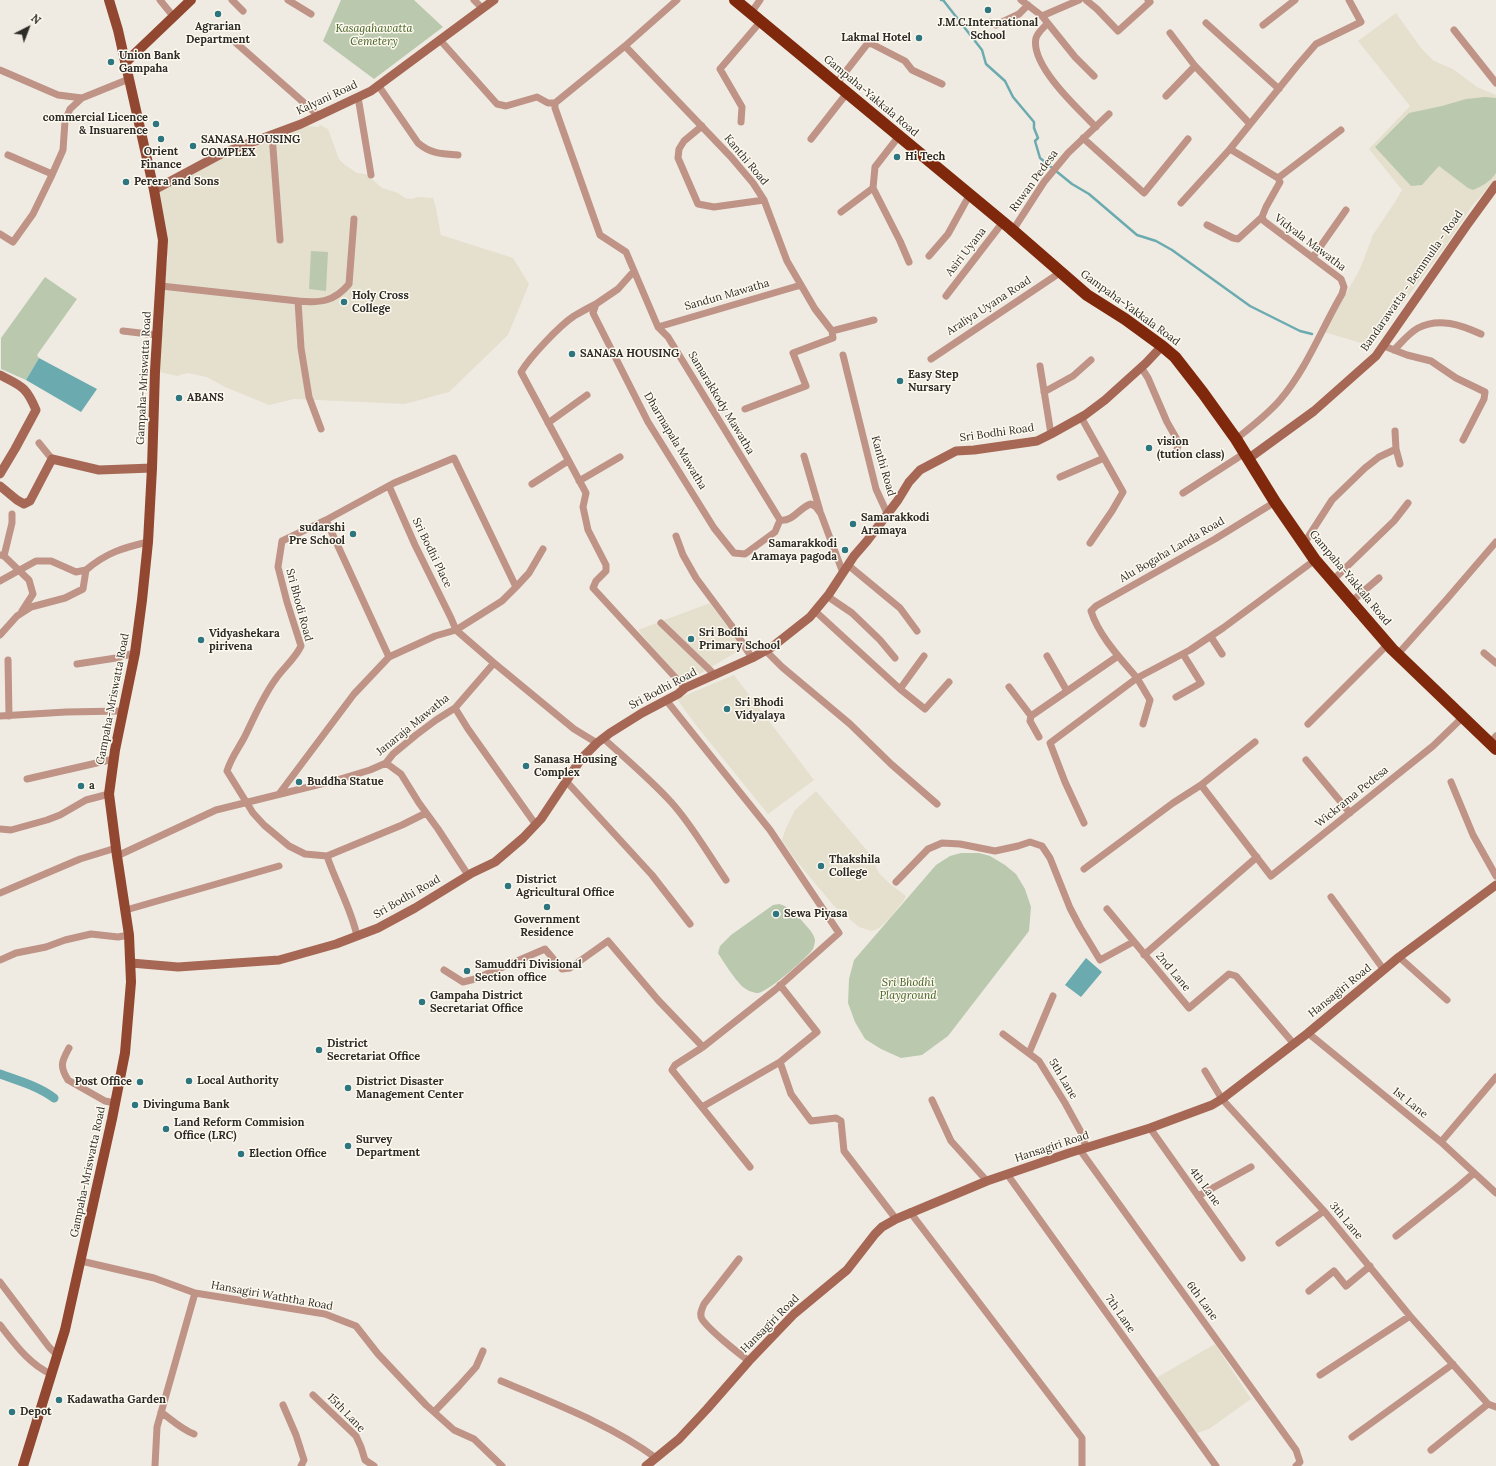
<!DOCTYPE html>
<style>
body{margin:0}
#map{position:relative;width:1496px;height:1466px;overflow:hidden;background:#efebe2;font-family:Lora,serif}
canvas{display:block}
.north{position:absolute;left:8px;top:8px;width:40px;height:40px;-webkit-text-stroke:3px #fdf9ef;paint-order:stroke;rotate:42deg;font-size:11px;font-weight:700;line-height:16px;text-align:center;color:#2c2b27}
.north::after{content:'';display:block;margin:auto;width:14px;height:18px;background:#2c2b27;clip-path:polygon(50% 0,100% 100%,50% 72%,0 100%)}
</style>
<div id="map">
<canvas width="1496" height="1466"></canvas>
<div class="north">N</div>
</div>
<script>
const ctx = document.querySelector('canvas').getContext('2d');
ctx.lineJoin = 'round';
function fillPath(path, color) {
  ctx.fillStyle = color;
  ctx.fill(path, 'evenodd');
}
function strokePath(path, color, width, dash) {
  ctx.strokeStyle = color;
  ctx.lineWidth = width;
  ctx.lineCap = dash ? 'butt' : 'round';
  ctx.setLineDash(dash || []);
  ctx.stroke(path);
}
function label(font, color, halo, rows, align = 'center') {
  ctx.font = font + ' Lora,serif';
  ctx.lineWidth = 3;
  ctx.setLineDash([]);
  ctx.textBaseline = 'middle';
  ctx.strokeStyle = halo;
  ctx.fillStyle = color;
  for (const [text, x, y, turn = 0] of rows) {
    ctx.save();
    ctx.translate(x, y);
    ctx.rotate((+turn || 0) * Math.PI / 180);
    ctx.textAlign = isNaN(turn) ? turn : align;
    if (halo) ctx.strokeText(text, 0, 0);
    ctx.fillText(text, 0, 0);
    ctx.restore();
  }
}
fillPath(new Path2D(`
 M1396,13L1421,48L1434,61L1453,69L1477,87L1496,95V179L1472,206L1447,244L1371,346L1324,332L1360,269L1373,235L1395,202L1402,190L1369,149L1410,106L1358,41Z
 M320,125L328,129L339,159L345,165L357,173L366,174L382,188L398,193L405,198L411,199L418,197L433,198L436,208L441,235L513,258L529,284L508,335L449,392L405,404L294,399L269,405L225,387L207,377L187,373L177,376L155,371L164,323L162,291L168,258L164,248L155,189L190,170L307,126L319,127Z
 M710,603L743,648L683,684L638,630Z
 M734,675L814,780L768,814L695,724L677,699Z
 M816,791L871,855L879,873L889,883L906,896L904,900L891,917L879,928L872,931L859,927L834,906L794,858L782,840L786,828L795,810Z
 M1215,1344L1251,1399L1209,1429L1197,1433L1156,1378Z`), '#e5dfce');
fillPath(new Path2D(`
 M341,0H414L443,27L374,79L323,41Z
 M1485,97L1496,98V173C1490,182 1482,186 1473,190L1468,188L1439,166L1422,185L1411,186L1375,147L1409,113L1442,106L1466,99Z
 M311,251L328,252L326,291L309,289Z
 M45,277L77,299L37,355L39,358L26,380L1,369V338Z
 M961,853H979L990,856L1005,865L1016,874L1025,889L1031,907L1029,931L948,1036L922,1055L901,1058L881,1049L865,1039L855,1022L848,1003L849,979L854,960L936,865L950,856Z
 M779,904C790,907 796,914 803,922C807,927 814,933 815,940C815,943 814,946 813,949C807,958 768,992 758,993C755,993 748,991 746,989C738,985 723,961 718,953L720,946L731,935L773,905Z`), '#bac9ae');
fillPath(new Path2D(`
 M39,358L97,389L81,412L26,380Z
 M1086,958L1102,972L1081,997L1065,985Z`), '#6babb0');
strokePath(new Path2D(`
 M941,0H943L982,50L986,64L1005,81L1013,97L1034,122V128L1038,138L1035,141L1040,158L1072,184L1089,194L1137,235L1156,241L1172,250L1250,306L1300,331L1312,334`), '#6babb0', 2.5);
strokePath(new Path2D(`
 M0,1074C19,1081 38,1086 54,1098`), '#6babb0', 9);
strokePath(new Path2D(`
 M160,0L173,16
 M232,0L243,11
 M288,0L311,14
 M474,0L482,8
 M677,0L625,46L731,157L753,183L764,200L787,261L815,309L832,331L874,320
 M1021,0L1042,16L1075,57L1094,76
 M1086,0L1097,9L1118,31L1150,2L1148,0
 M751,13L760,0
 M1042,16L1079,0
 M991,22L996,25L1019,14L1028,5
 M1206,23L1279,89
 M1047,24C1043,28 1038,32 1036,38C1030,65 1078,109 1096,127
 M1263,25L1295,0
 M1454,30L1496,83
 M1170,33L1195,66L1250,124
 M440,40L497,104L506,106L537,97L548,103H555
 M235,42L319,116
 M625,46L555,103V108L600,235L626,252L658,327L668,337L780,520C793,522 800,507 811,504L816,507L821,514L843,573
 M0,70L58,95L82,98L129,79
 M836,84L868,43L872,44L905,61L912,70L942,84
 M378,85L418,143C431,154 442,154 458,155
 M1166,96L1195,66
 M358,97L371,175
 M741,122L742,107L720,69L761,21
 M702,126L684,141L679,149L678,158L698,204L714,207L764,200
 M272,135L280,240
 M1083,138L1144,193L1188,139
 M811,139L847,93
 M8,155L52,174
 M1278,178L1341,130
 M873,188L900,241L909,262
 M1181,203L1230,149
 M841,212L873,188L875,167L899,136
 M1207,225L1233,238L1238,239L1262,217
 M1013,230L1044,182L1068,153L1109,114
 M0,234L13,242L33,214L51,177L63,150L65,121L70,109L82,98
 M929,256L948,234L970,194
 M1313,257L1346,210
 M634,271L618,289L596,304L593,313L648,422L714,528L734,553L745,554L775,532L780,520
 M161,286L298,301
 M946,296L1003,222
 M596,304C588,308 581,312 574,316C559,326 530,357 521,372L586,493L583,507L588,530L606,565V571L596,581L593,588L685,688
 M658,327L801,285
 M123,331L157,335
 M1384,346L1407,355L1431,361L1456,378L1485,392L1484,399L1463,440
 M1394,350C1401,343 1409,333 1418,328C1439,317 1461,325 1481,334
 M843,355L876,489L887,513
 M931,359L1061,272
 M1040,366L1051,434
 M1141,367L1148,378L1167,422L1179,443L1177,449
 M1044,392L1073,376L1091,360
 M745,409L806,386L793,353L833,338L832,331
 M1081,417L1123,492L1112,511L1090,543
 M548,423L587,395
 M321,429L309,397L301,348L298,301C320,303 334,302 349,284L354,219
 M1395,431L1396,449L1400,464
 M1236,439C1251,427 1267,415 1280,400C1306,370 1322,328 1342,294L1344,287L1341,279L1264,221L1262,217L1266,207L1280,182L1278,178L1230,149L1297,66L1316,44L1361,22L1349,0
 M39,443L52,459
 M804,456L820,511
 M1060,477L1104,458
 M579,481L620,457
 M532,484L568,461
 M1183,493L1245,453
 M326,520L394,483L454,458L516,587L502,601L456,630L451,618L415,545L389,486
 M676,536L683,555L696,578L731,625L752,658
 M1303,545L1332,500L1365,468L1379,457L1396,449
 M0,555L4,556L29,580L33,594L22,611
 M4,556L12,523V514
 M848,565L900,608L917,631
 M0,581L36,561H51L76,572L86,570
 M1332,581L1394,521L1408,503
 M516,587L529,573L543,549
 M827,596L852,613L880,640L895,658
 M1351,602L1379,578
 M815,611L900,689L925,709L949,682
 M661,623L715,675
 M0,635L17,616L31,607L65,598L83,589L86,570C106,553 122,548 148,542
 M1211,637L1222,654
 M765,650L782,667L850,724L891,764L937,804
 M1484,653L1496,663
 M1398,654L1447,599L1496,542
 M1047,656L1067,691
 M389,657L435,636L456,630L494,663
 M8,660L9,716
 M77,664L116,658L135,653
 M1009,687L1031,716L1030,721L1039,737
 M900,689L924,656
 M1176,697L1201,683L1183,654
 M666,700L770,830L839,933L775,990L703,1047L675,1065L672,1070L750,1167
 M455,708L468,729L536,825
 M0,716L66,712L122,711
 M1031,716L1118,656
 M1143,724L1150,700L1137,678L1190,650L1223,628L1315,560
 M1308,724L1388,644
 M603,738C626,759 650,779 671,802C692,825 708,854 726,880
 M1255,742L1201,785L1271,876L1433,746L1463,717
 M1490,743L1496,736
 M1306,760L1350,813
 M386,763L401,774L419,803L438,829L468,875
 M27,779L114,759
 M566,781L652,875L690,924
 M1451,782L1473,835L1496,876
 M279,794L354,694L389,657L326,520L282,541L278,567L287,602L301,646C295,659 283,668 275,680C262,698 254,718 244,738C238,749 231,758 227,771L253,813L264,825L289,846L305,854L327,856
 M1084,823L1065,782L1050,743L1137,678C1120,658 1099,636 1091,611L1096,606L1215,539L1275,502
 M0,829L11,830L47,820L60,815L86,800L109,794
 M117,856L216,810L337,780L370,770L386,763L393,754L416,735L436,720L455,708L494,663L574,729L597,743
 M1084,869L1173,803L1201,785
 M896,882L928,849L942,843L960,844L995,851L1018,846L1030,842L1042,846L1050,858L1070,908L1080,927L1100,960L1133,942
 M0,893L80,859L116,848
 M1331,897L1384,970
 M1107,909L1189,1008L1229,974L1236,976L1294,1044
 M126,910L279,866
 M357,936C351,908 336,883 327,856L402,825L426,813
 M1144,955L1257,857
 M1399,957L1447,1000
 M0,960L16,953L46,947L65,940L91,934L118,937L129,935
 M444,970L463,982L475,979L545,949L562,969L570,968L608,941L658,1000L703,1047
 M780,985L817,1032L780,1062L791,1094L811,1121L836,1118L841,1121L844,1151L896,1219
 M1308,1033L1441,1142L1496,1193
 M1003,1034L1039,1061L1065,1103L1082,1134L1086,1148
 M69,1048C62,1061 59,1066 68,1080L105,1101L115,1103
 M1029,1053L1053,996
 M1205,1071L1222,1099L1324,1211L1410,1316L1488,1404L1496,1407
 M932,1100L951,1141L987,1181
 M702,1107L780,1062
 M1150,1128L1242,1258
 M1441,1142L1496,1077
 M1080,1150L1296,1450L1300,1462L1296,1466
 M1007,1174L1216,1466
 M1198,1196L1251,1167
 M910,1212L1082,1438V1466
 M1396,1236L1459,1186L1474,1173
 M1279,1243L1324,1211
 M739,1259L704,1304C702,1309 699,1314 702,1319C708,1329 738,1353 749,1361
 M81,1261L154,1278L195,1293L157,1427L155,1466
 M0,1282L49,1347L57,1355
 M1309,1291L1334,1271L1346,1286L1370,1266
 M195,1293L325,1314L356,1326L378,1354L426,1405L454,1430L474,1439L502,1466
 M0,1325C15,1344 29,1364 51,1374
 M1320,1375L1410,1316
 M501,1381C553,1403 610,1424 656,1458
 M313,1395L356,1436L361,1447L365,1460L374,1466
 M283,1405L296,1435L304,1460L301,1466
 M161,1412C172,1420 181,1429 194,1434
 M434,1412L459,1386L476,1367L483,1351
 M1352,1437L1453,1364
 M1431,1450L1488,1404`), '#bf9386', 7);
strokePath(new Path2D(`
 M154,190L223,153L301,124L371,91L494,0
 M0,375C21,386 26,386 36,410L15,449L0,474
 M1248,459L1314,411L1376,356L1467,225L1496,185
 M0,486L17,500L24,504L30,501L52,459L99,470L152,468
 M131,963L178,967L279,960L336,944L378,928L415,908L472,873L495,862L523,838L541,819L581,759L597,743L610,733L642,713L678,694L685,688L752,658L772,647L810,617L829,594L854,556L867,541L898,500L909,482L920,470L956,451L974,450L1037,441L1051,434L1085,415L1105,400L1146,363L1162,346
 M646,1466L679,1439L707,1409L749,1361L794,1314L847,1270L875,1234L882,1227L896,1219L987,1181L1069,1153L1150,1128L1212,1105L1222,1099L1308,1033L1399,957L1496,885`), '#a66755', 9);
strokePath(new Path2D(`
 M125,63L191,0
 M23,1466L65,1330L81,1258L112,1119L125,1053L131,982L129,935L117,856L109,794L115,750L135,653L142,600L148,542L152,468L155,371L163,240L154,190L118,30L109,0`), '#924731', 10);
strokePath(new Path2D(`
 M735,0L1010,228L1087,295L1125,319L1162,346L1175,357L1203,393L1236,439L1275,502L1315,560L1392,649L1496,749`), '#7f280b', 12);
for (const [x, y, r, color] of [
 [988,10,4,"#2d757f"],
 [218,14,4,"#2d757f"],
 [919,38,4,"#2d757f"],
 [111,62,4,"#2d757f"],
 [156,124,4,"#2d757f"],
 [161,139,4,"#2d757f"],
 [193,146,4,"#2d757f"],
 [897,157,4,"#2d757f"],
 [126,182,4,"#2d757f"],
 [344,302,4,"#2d757f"],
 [572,354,4,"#2d757f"],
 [900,381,4,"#2d757f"],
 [179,398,4,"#2d757f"],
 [1149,448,4,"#2d757f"],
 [853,524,4,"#2d757f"],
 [353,534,4,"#2d757f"],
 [845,550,4,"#2d757f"],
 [691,639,4,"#2d757f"],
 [201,640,4,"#2d757f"],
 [727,709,4,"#2d757f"],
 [526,766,4,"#2d757f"],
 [299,782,4,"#2d757f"],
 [81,786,4,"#2d757f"],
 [821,866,4,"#2d757f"],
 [508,886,4,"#2d757f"],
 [547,907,4,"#2d757f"],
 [776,914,4,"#2d757f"],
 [467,971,4,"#2d757f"],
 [422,1002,4,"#2d757f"],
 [319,1050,4,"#2d757f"],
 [189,1081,4,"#2d757f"],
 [140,1082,4,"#2d757f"],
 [348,1088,4,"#2d757f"],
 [135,1105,4,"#2d757f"],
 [166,1129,4,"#2d757f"],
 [348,1146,4,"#2d757f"],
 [241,1154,4,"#2d757f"],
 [59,1400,4,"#2d757f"],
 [12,1412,4,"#2d757f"]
]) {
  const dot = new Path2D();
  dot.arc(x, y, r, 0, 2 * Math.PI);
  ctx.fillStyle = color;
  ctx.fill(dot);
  strokePath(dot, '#fdf9ef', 1.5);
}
label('bold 11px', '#2c2b27', '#fdf9ef', [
 ["J.M.C.International",988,23,"center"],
 ["School",988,36,"center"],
 ["Agrarian",218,27,"center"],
 ["Department",218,40,"center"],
 ["Lakmal Hotel",911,38,"right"],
 ["Union Bank",119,56],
 ["Gampaha",119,69],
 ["commercial Licence",148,118,"right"],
 ["& Insuarence",148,131,"right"],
 ["SANASA HOUSING",201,140],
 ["COMPLEX",201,153],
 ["Orient",161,152,"center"],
 ["Finance",161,165,"center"],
 ["Hi Tech",905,157],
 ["Perera and Sons",134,182],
 ["Holy Cross",352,296],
 ["College",352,309],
 ["SANASA HOUSING",580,354],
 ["Easy Step",908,375],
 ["Nursary",908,388],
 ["ABANS",187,398],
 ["vision",1157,442],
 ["(tution class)",1157,455],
 ["Samarakkodi",861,518],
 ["Aramaya",861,531],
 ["sudarshi",345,528,"right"],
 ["Pre School",345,541,"right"],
 ["Samarakkodi",837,544,"right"],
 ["Aramaya pagoda",837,557,"right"],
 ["Sri Bodhi",699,633],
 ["Primary School",699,646],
 ["Vidyashekara",209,634],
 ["pirivena",209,647],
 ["Sri Bhodi",735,703],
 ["Vidyalaya",735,716],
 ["Sanasa Housing",534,760],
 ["Complex",534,773],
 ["Buddha Statue",307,782],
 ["a",89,786],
 ["Thakshila",829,860],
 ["College",829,873],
 ["District",516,880],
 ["Agricultural Office",516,893],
 ["Sewa Piyasa",784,914],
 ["Government",547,920,"center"],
 ["Residence",547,933,"center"],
 ["Samuddri Divisional",475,965],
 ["Section office",475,978],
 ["Gampaha District",430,996],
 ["Secretariat Office",430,1009],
 ["District",327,1044],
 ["Secretariat Office",327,1057],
 ["Local Authority",197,1081],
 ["Post Office",132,1082,"right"],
 ["District Disaster",356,1082],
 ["Management Center",356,1095],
 ["Divinguma Bank",143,1105],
 ["Land Reform Commision",174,1123],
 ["Office (LRC)",174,1136],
 ["Survey",356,1140],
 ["Department",356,1153],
 ["Election Office",249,1154],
 ["Kadawatha Garden",67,1400],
 ["Depot",20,1412]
], 'left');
label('italic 11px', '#405f21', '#fdf9ef', [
 ["Kasagahawatta",374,29],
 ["Cemetery",374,42],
 ["Sri Bhodhi",908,983],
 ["Playground",908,996]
]);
label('11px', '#2c2b27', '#fdf9ef', [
 ["Gampaha-Yakkala Road",871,96,40],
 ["Kalyani Road",327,98,-25],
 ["Kanthi Road",746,160,50],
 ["Ruwan Pedesa",1034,181,-54],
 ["Vidyala Mawatha",1310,243,37],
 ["Asiri Uyana",966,252,-52],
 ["Bandarawatta - Bemmulla - Road",1412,281,-55],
 ["Sandun Mawatha",727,295,-16],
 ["Araliya Uyana Road",989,306,-33],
 ["Gampaha-Yakkala Road",1130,308,36],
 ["Gampaha-Mriswatta Road",144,378,-87],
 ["Samarakkody Mawatha",721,403,59],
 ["Sri Bodhi Road",997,433,-8],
 ["Dharmapala Mawatha",675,441,59],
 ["Kanthi Road",883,466,74],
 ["Alu Bogaha Landa Road",1172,550,-30],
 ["Sri Bodhi Place",432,553,64],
 ["Gampaha-Yakkala Road",1350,578,50],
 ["Sri Bhodi Road",299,605,75],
 ["Sri Bodhi Road",663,689,-28],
 ["Gampaha-Mriswatta Road",113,699,-79],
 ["Janaraja Mawatha",413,725,-39],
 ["Wickrama Pedesa",1352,797,-39],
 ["Sri Bodhi Road",407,897,-30],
 ["2nd Lane",1173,972,50],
 ["Hansagiri Road",1340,991,-39],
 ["5th Lane",1063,1079,59],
 ["1st Lane",1410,1103,39],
 ["Hansagiri Road",1052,1147,-18],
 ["Gampaha-Mriswatta Road",88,1172,-78],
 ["4th Lane",1205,1187,54],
 ["3th Lane",1346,1221,50],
 ["Hansagiri Waththa Road",272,1296,10],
 ["6th Lane",1202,1301,54],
 ["7th Lane",1120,1314,55],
 ["Hansagiri Road",770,1324,-45],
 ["15th Lane",346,1413,46]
]);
</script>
